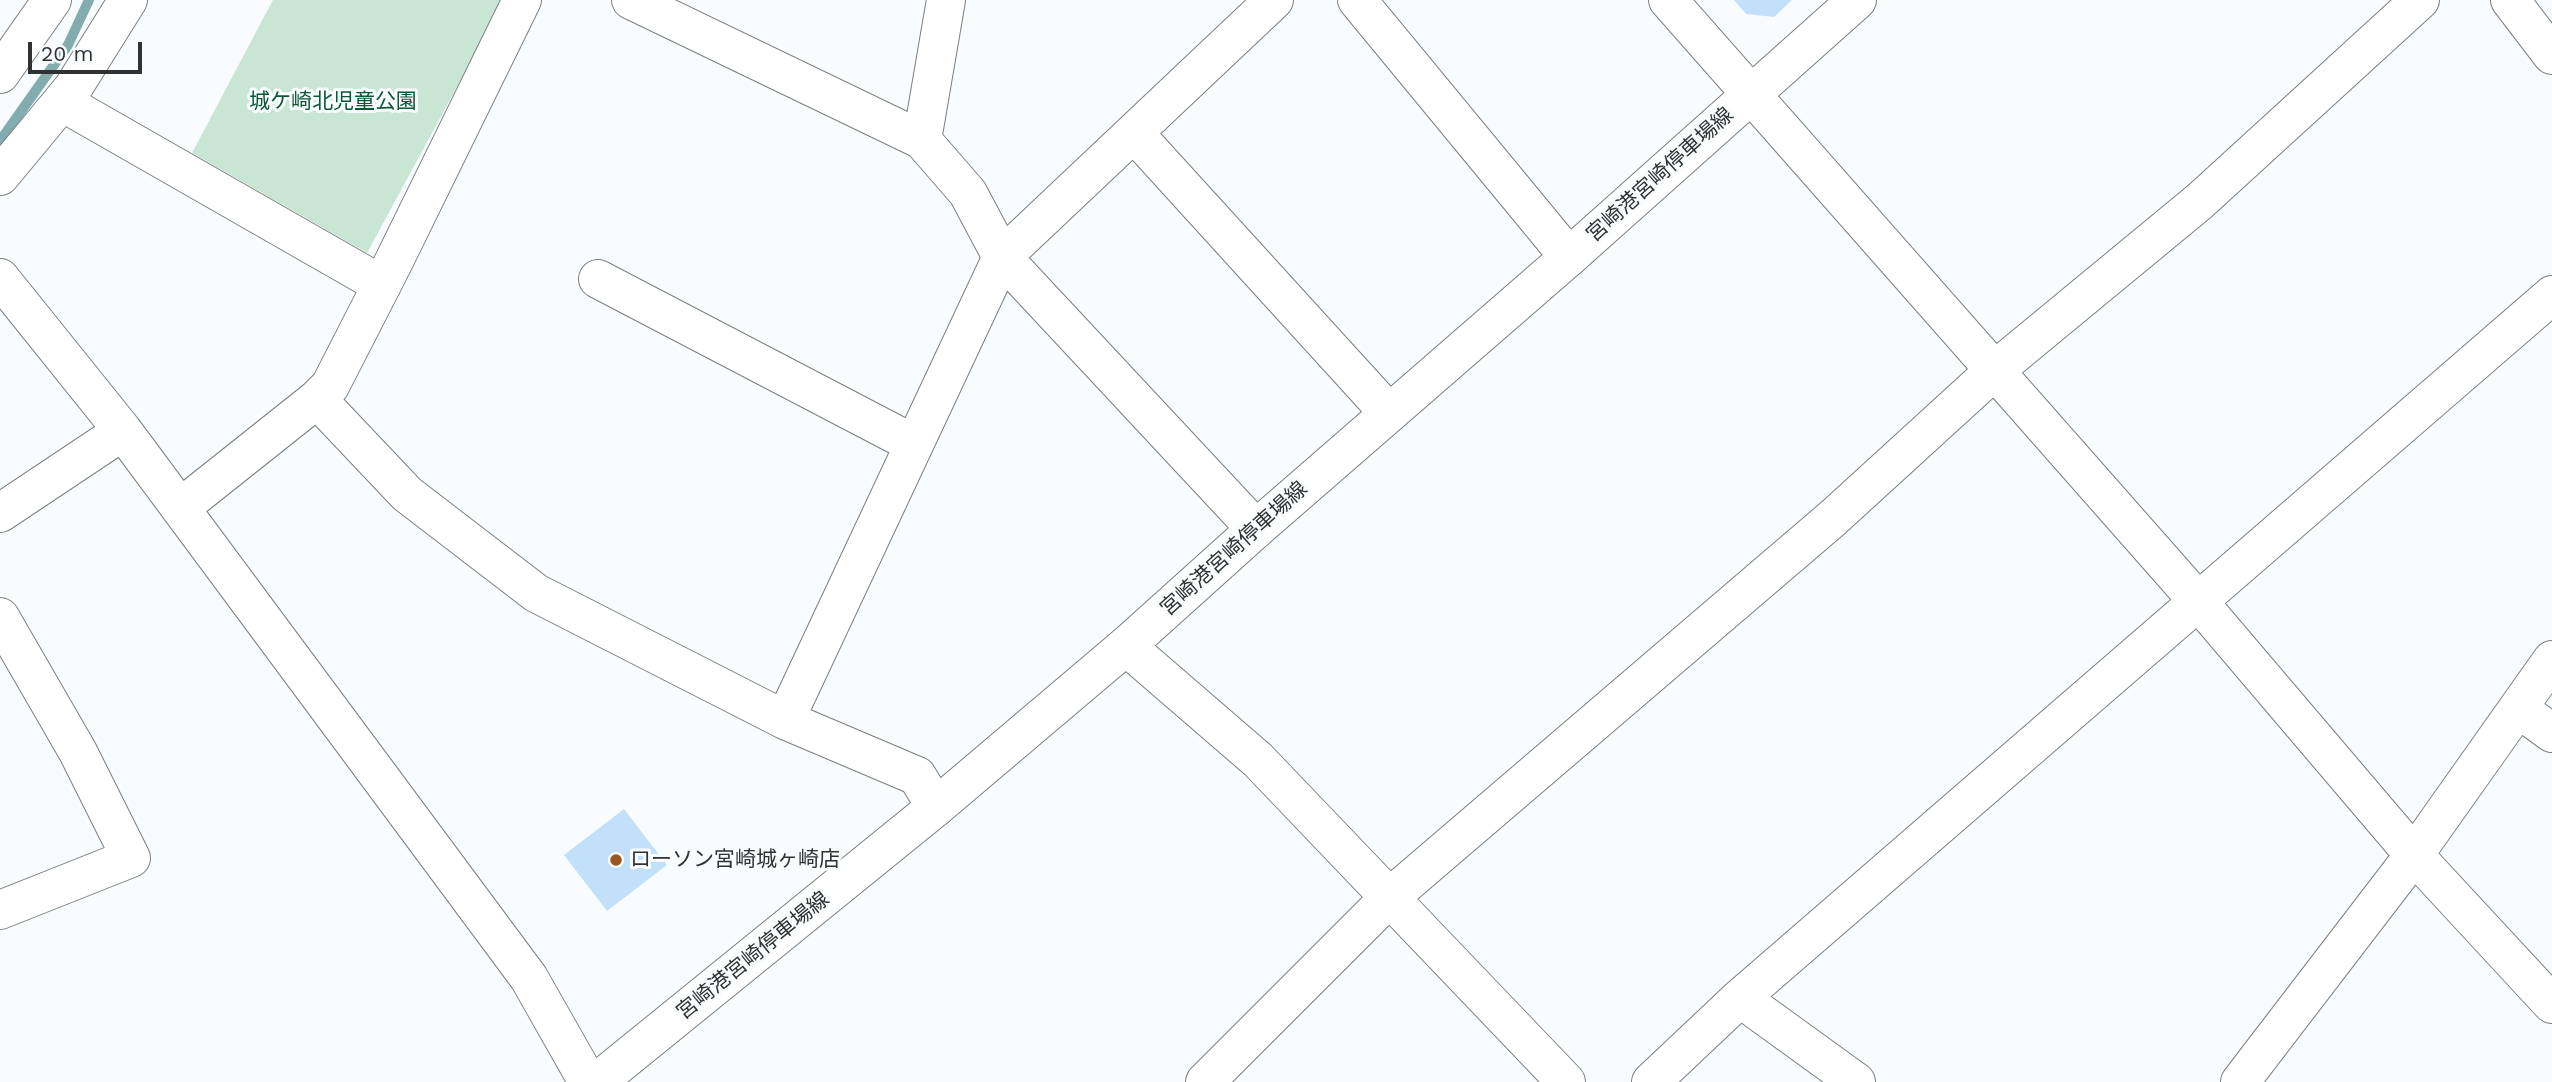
<!DOCTYPE html>
<meta charset="utf-8">
<style>
body{margin:0}
#map{position:relative;width:2552px;height:1082px;overflow:hidden;background:#f9fcfe;font-family:"Work Sans",sans-serif}
canvas{display:block}
.scale{position:absolute;left:28px;top:42px;width:114px;height:32px;box-sizing:border-box;border:4px solid #303132;border-top:0;padding-left:9px;font-size:21px;line-height:24px;white-space:nowrap;color:#303132;-webkit-text-stroke:5px #f9fcfe;paint-order:stroke}
</style>
<div id="map">
<canvas width="2552" height="1082"></canvas>
<div class="scale">20 m</div>
</div>
<script>
const ctx = document.querySelector('canvas').getContext('2d');
ctx.lineJoin = 'round';
function fillPath(path, color) {
  ctx.fillStyle = color;
  ctx.fill(path, 'evenodd');
}
function strokePath(path, color, width, dash) {
  ctx.strokeStyle = color;
  ctx.lineWidth = width;
  ctx.lineCap = dash ? 'butt' : 'round';
  ctx.setLineDash(dash || []);
  ctx.stroke(path);
}
function label(font, color, halo, rows, align = 'center') {
  ctx.font = font + ' "Work Sans","Noto Sans JP",sans-serif';
  ctx.lineWidth = 6;
  ctx.setLineDash([]);
  ctx.textBaseline = 'middle';
  ctx.strokeStyle = halo;
  ctx.fillStyle = color;
  for (const [text, x, y, turn = 0] of rows) {
    ctx.save();
    ctx.translate(x, y);
    ctx.rotate((+turn || 0) * Math.PI / 180);
    ctx.textAlign = isNaN(turn) ? turn : align;
    if (halo) ctx.strokeText(text, 0, 0);
    ctx.fillText(text, 0, 0);
    ctx.restore();
  }
}
fillPath(new Path2D(`
 M273,0H504L367,253L192,153Z`), '#c8e6d3');
strokePath(new Path2D(`
 M0,141L68,45L89,0`), '#83acae', 10);
fillPath(new Path2D(`
 M1734,0H1792L1774,17L1746,14Z
 M624,809L667,865L607,911L564,855Z`), '#c2e0fa');
const minor = new Path2D(`
 M631,0L922,140L968,193L1002,257L1256,529
 M1357,0L1569,257
 M1668,0L2197,600L2414,855L2552,1004
 M2510,0L2552,55
 M0,74L52,0
 M62,102L382,285
 M1134,133L1389,413
 M922,140L946,0
 M0,176L73,88L128,0
 M0,278L123,431L529,978L588,1082
 M598,279L914,444
 M317,399L407,494L536,593L785,720L917,776L936,807
 M180,508L317,399L330,386L393,263L522,0
 M0,513L123,431
 M0,617L78,752L131,858L0,910
 M1126,646L1258,760L1566,1082
 M2519,709L2552,733
 M785,720L1002,257L1274,0
 M1740,998L1856,1082
 M1205,1082L1389,898L1833,518L1994,371L2200,201L2420,0
 M1651,1082L1740,998L2552,295
 M2240,1082L2414,855L2552,660`);
const major = new Path2D(`
 M597,1082L936,807L1126,646L1256,529L1569,257L1857,0`);
strokePath(minor, '#7c7e80', 40);
strokePath(major, '#7c7e80', 40);
strokePath(minor, '#fff', 38);
strokePath(major, '#fff', 38);
for (const [x, y, r, color] of [
 [616,860,7,"#975721"]
]) {
  const dot = new Path2D();
  dot.arc(x, y, r, 0, 2 * Math.PI);
  ctx.fillStyle = color;
  ctx.fill(dot);
  strokePath(dot, '#f9fcfe', 2.5);
}
label('21px', '#0c5736', '#f9fcfe', [
 ["城ケ崎北児童公園",333,102]
]);
label('21px', '#303132', '#f9fcfe', [
 ["宮崎港宮崎停車場線",1660,175,-42],
 ["宮崎港宮崎停車場線",1234,549,-42],
 ["宮崎港宮崎停車場線",753,956,-39]
]);
label('21px', '#303132', '#f9fcfe', [
 ["ローソン宮崎城ヶ崎店",630,860]
], 'left');
</script>
